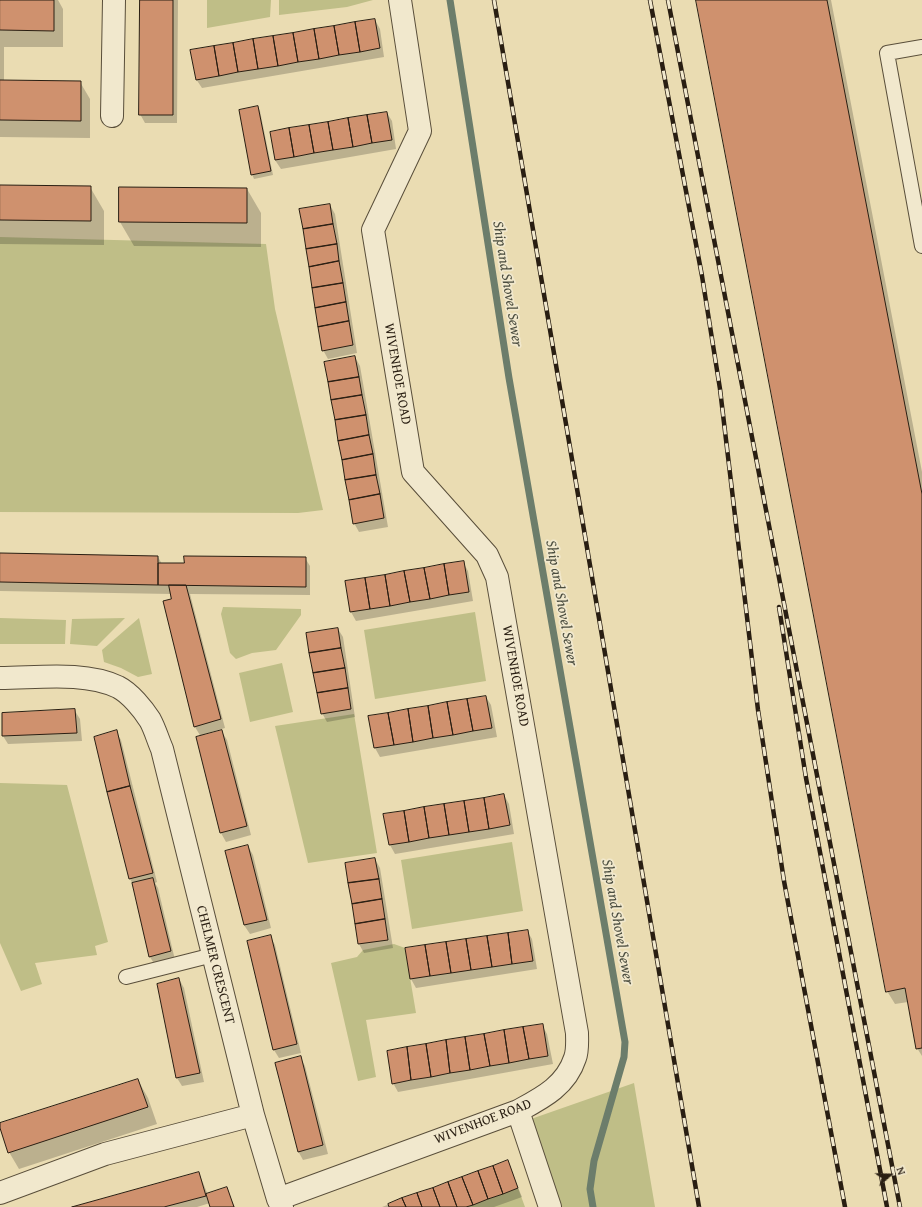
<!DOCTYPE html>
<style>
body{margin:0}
#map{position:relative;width:922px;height:1207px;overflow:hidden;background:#eadcb2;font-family:"Gentium Book Plus",serif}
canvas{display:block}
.north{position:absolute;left:870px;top:1155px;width:40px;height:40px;-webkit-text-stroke:3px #f1e8cd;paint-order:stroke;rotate:70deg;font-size:11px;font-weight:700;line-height:16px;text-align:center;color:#291e12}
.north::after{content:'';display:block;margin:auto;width:14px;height:18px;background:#291e12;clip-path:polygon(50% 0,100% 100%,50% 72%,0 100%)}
</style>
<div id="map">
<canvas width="922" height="1207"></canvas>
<div class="north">N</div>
</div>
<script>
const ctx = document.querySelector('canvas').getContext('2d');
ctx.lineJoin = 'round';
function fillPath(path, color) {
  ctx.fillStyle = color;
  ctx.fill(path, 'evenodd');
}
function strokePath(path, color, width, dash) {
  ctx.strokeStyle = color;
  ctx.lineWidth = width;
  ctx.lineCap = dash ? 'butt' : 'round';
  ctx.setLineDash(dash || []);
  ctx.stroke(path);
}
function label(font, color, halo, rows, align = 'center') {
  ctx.font = font + ' "Gentium Book Plus",serif';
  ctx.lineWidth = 3.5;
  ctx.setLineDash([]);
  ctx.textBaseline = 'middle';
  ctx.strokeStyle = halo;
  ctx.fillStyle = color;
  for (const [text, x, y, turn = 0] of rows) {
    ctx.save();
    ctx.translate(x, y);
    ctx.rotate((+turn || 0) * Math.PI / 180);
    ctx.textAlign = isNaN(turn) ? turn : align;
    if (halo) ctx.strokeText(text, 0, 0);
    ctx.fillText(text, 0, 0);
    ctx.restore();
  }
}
fillPath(new Path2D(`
 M207,0H271L270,17L207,28Z
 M279,0H373L347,7L279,15Z
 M0,237L266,244L275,309L323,510L298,513L0,512Z
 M223,607L301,609V615L276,650L252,653L236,659L230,653L221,614Z
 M475,612L486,681L375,699L364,630Z
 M0,618L66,620L65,644H0Z
 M125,618L97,646L70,644L72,619Z
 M139,618L152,674L138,677L121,668L104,662L102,650Z
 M282,663L293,712L250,722L239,673Z
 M354,714L377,853L308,863L275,726Z
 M0,783L67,785L108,942L95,946L97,955L35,963L42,984L21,991L0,943Z
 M512,842L523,911L412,929L401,860Z
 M394,944L405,948L416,1013L366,1020L376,1077L358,1081L331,963L357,957L363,950Z
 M634,1083L655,1207H561L531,1119Z
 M518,1188L525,1207H466Z`), '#bfbe87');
fillPath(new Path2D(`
 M0,0H58L63,9V47H4V81L80,82L90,99V138L0,137Z
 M141,0H178L177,123H145L140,114Z
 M697,0H831L922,472V1056L917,1048L908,1002L895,1004L887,991Z
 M375,20L380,29L384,57L202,88L196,79Z
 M258,107L260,111L273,175L254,179L252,174Z
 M387,113L392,121L396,149L281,169L275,160Z
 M0,186L90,187L104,211V245L0,244Z
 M120,188L247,189L261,213V247L134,246L120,222Z
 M330,205L335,214L357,353L328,359L323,350Z
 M355,357L360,366L388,527L359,532L354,523Z
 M0,554L158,557L162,564H185L305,558L310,566V595L190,594L225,728L205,734L206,736L222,732L227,740L251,835L226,842L221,833L197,738L201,737L195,727L164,602L172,600L171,594L0,591Z
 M463,562L468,571L473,601L356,621L351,612L346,582Z
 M338,629L343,637L355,717L327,722L322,713Z
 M486,697L491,705L497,737L380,757L375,748L370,717Z
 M75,711L80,719L82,741L8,744L3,736Z
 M116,732L121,740L157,882L155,883L158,888L175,960L155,965L150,957L134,886L130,879L95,737Z
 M504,795L509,804L514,834L395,854L390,845Z
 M248,846L253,855L271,928L250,934L244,925L226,851Z
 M375,859L380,868L393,948L364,953L359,944L346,864Z
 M527,931L532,939L537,969L416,988L411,979Z
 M270,936L275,945L301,1053L279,1058L274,1050L248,942Z
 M179,979L184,988L204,1082L182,1086L177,1078Z
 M542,1025L547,1034L553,1064L398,1092L393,1083Z
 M300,1057L305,1066L328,1154L303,1160L298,1151Z
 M138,1080L148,1098L157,1124L19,1169L9,1152L0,1124Z
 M507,1161L522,1197L494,1207H382Z
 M199,1173L208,1195L226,1189L235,1207H212L210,1203L197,1207H76Z`), '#0003');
strokePath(new Path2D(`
 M450,0L509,378L625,1042L624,1057L594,1161L590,1189L593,1207`), '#6c7d6b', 7);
const building = new Path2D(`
 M0,0H54V31L0,30Z
 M140,0H173V115H139Z
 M696,0H827L922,494V1048L916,1049L905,988L886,992Z
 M375,19L380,48L360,52L355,22Z
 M355,22L360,52L339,55L334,26Z
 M334,26L339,55L319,59L314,29Z
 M314,29L319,59L298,62L293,33Z
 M293,33L298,62L278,66L273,36Z
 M273,36L278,66L258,69L253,39Z
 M253,39L258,69L238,72L233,43Z
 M233,43L238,72L219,76L214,46Z
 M214,46L219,76L196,80L190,50Z
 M0,80L81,81V121L0,120Z
 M258,106L271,171L251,175L239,110Z
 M387,112L392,140L372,143L367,115Z
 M367,115L372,143L353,147L348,118Z
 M348,118L353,147L333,150L328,122Z
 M328,122L333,150L314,153L309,125Z
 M309,125L314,153L294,157L289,128Z
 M289,128L294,157L275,160L270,132Z
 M0,185L91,186V221L0,220Z
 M119,187L247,188V223L119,222Z
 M330,204L333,224L303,229L299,209Z
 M333,224L337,244L306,249L303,229Z
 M337,244L339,261L309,267L306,249Z
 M339,261L343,283L312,288L309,267Z
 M343,283L346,302L315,308L312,288Z
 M346,302L349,321L318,327L315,308Z
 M349,321L353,345L322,351L318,327Z
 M355,356L359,377L328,382L324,362Z
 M359,377L362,395L331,400L328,382Z
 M362,395L366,415L335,420L331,400Z
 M366,415L369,435L338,441L335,420Z
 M369,435L373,454L342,460L338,441Z
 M373,454L376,475L345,480L342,460Z
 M376,475L380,494L349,500L345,480Z
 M380,494L384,518L353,524L349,500Z
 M0,553L158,556V585L0,582Z
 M184,556L306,557V587L158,585V563H184Z
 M464,561L469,592L449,595L444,564Z
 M444,564L449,595L430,599L424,568Z
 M424,568L430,599L410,602L404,571Z
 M404,571L410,602L390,606L385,575Z
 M385,575L390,606L370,609L365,578Z
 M365,578L370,609L350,612L345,581Z
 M169,585H186L221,719L194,727L163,601L171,599Z
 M338,628L341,648L309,653L306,633Z
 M341,648L345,668L313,673L309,653Z
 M345,668L348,688L317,693L313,673Z
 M348,688L351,709L321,714L317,693Z
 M486,696L492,728L473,731L467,699Z
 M467,699L473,731L453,735L447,702Z
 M447,702L453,735L433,738L428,706Z
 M428,706L433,738L413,742L408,709Z
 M75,709L77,733L2,736V713Z
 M408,709L413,742L394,745L388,713Z
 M388,713L394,745L374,748L368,716Z
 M117,730L130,786L107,792L94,737Z
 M222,730L247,826L220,833L196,737Z
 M130,786L153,873L129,879L107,792Z
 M504,794L510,825L489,829L484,798Z
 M484,798L489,829L469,832L464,801Z
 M464,801L469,832L449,835L444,804Z
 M444,804L449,835L429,838L424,807Z
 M424,807L429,838L409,842L404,811Z
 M404,811L409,842L389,845L383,814Z
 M248,845L267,920L244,925L225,851Z
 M375,858L379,879L348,883L345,863Z
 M153,878L171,951L149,957L132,883Z
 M379,879L382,899L352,904L348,883Z
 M382,899L385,919L355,924L352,904Z
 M385,919L388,940L358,944L355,924Z
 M528,930L533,961L512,964L508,933Z
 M508,933L512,964L492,967L487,936Z
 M271,935L297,1044L273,1050L247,941Z
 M487,936L492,967L471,970L466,939Z
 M466,939L471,970L451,973L446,942Z
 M446,942L451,973L430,976L425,945Z
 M425,945L430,976L410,979L405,948Z
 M179,978L200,1073L176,1078L157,984Z
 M543,1024L548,1056L529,1059L523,1027Z
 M523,1027L529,1059L509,1063L504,1030Z
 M504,1030L509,1063L490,1066L484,1034Z
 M484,1034L490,1066L470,1070L465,1037Z
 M465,1037L470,1070L450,1073L446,1040Z
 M446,1040L450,1073L431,1077L426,1044Z
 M426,1044L431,1077L411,1080L407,1047Z
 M407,1047L411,1080L392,1084L387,1051Z
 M301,1056L323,1145L298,1152L275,1063Z
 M138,1079L148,1107L8,1153L0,1128V1123Z
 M508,1160L518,1188L503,1194L493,1166Z
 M493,1166L503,1194L488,1199L478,1171Z
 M478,1171L488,1199L473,1205L462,1177Z
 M199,1172L206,1196L164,1207H72Z
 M462,1177L473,1205L466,1207H457L448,1182Z
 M448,1182L457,1207H440L433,1188Z
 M227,1187L234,1207H210L206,1194Z
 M433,1188L440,1207H422L417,1193Z
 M417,1193L422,1207H406L402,1198Z
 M402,1198L406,1207H389L388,1204Z`);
fillPath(building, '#cf916e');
strokePath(building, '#291e12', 1);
const service = new Path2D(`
 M922,47L887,53L922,246
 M126,977L213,955`);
const minor = new Path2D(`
 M112,116L114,0
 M0,678C37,678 84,671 118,687C130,693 143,709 150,720C155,729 158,740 162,749L253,1115L105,1154L0,1193
 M518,1111L550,1207
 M253,1115L278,1199L282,1207
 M278,1199L518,1111C542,1098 566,1086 575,1058C578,1050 577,1040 577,1033L497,577L487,555L413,472L373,230L420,131L400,0`);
strokePath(service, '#594e3a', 16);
strokePath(minor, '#594e3a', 24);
strokePath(service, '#f1e8cd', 14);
strokePath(minor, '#f1e8cd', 22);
const rail = new Path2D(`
 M494,0L699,1207
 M650,0L702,276L720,389L758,710L784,881L845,1207
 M668,0L900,1207
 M779,607L806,778L887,1207`);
strokePath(rail, '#291e12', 4.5);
strokePath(rail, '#f1e8cd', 3, [9]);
label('14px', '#291e12', '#f1e8cd', [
 ["WIVENHOE ROAD",397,374,80],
 ["WIVENHOE ROAD",515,676,80],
 ["CHELMER CRESCENT",215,965,76],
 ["WIVENHOE ROAD",483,1122,-21]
]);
label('italic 15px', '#4b4d3f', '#f1e8cd', [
 ["Ship and Shovel Sewer",507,284,81],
 ["Ship and Shovel Sewer",561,603,80],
 ["Ship and Shovel Sewer",617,922,80]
]);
</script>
